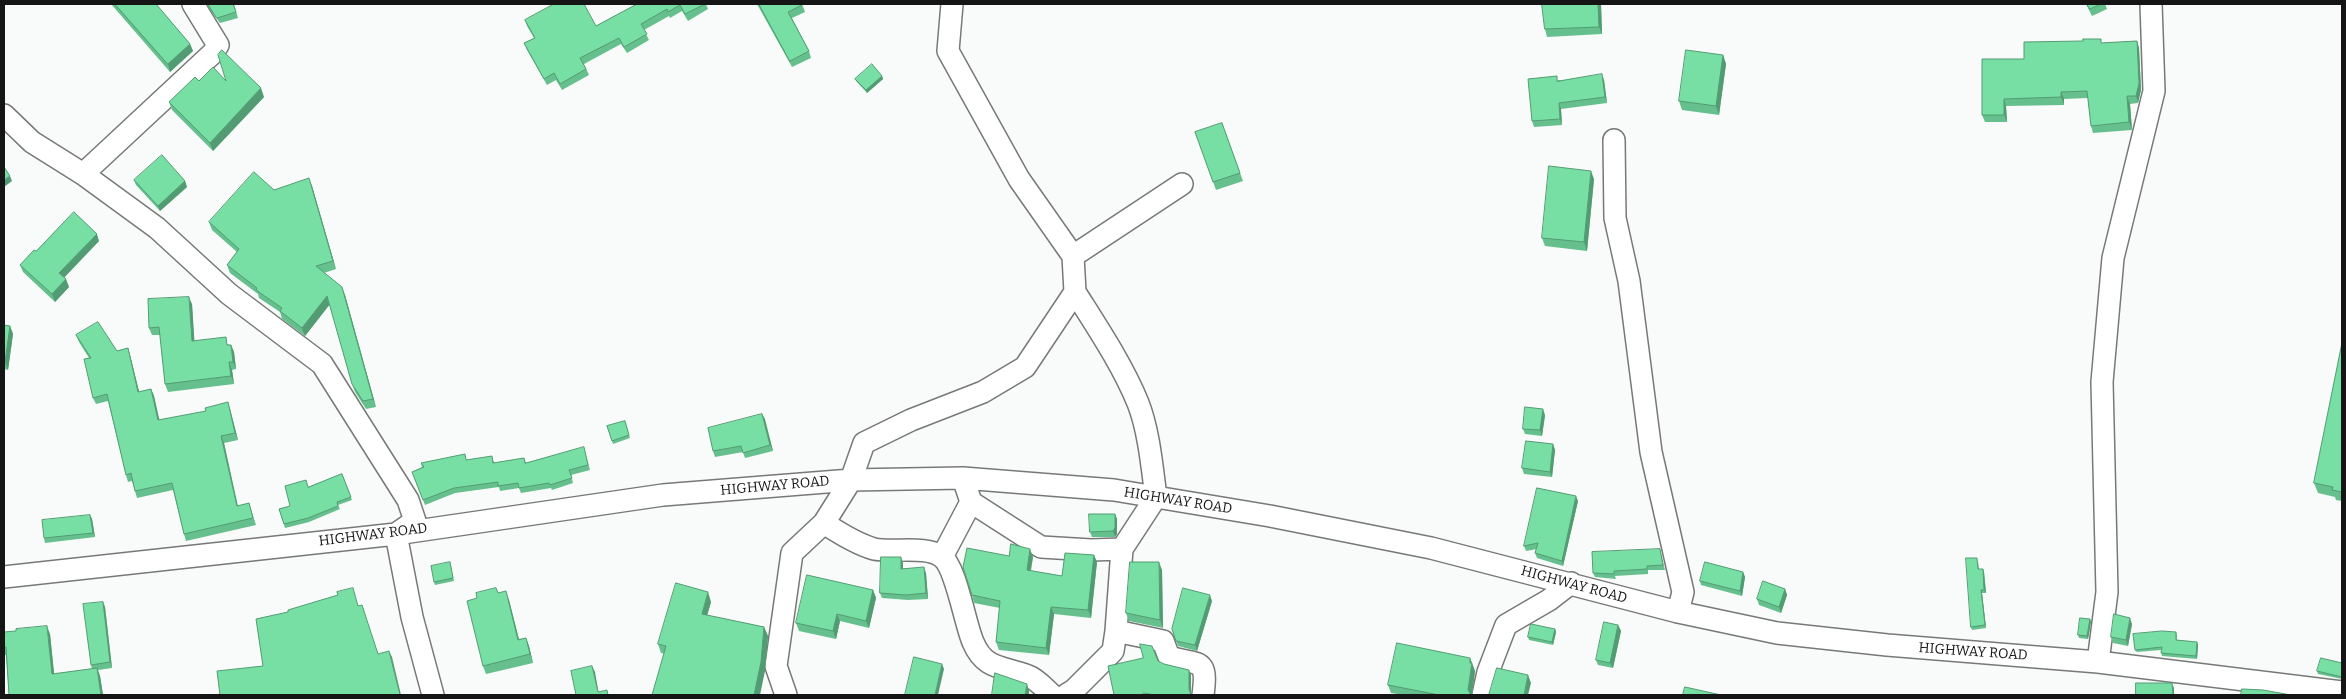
<!DOCTYPE html>
<style>
body{margin:0}
#map{position:relative;width:2346px;height:699px;overflow:hidden;background:#f8fbf9;font-family:Bitter,serif}
canvas{display:block}
.frame{position:absolute;inset:0;border:5px solid #141514;pointer-events:none}
</style>
<div id="map">
<canvas width="2346" height="699"></canvas>
<div class="frame"></div>
</div>
<script>
const ctx = document.querySelector('canvas').getContext('2d');
ctx.lineJoin = 'round';
function strokePath(path, color, width, dash) {
  ctx.strokeStyle = color;
  ctx.lineWidth = width;
  ctx.lineCap = dash ? 'butt' : 'round';
  ctx.setLineDash(dash || []);
  ctx.stroke(path);
}
function fillPath(path, color) {
  ctx.fillStyle = color;
  ctx.fill(path, 'evenodd');
}
function label(font, color, halo, rows, align = 'center') {
  ctx.font = font + ' Bitter,serif';
  ctx.lineWidth = 5;
  ctx.setLineDash([]);
  ctx.textBaseline = 'middle';
  ctx.strokeStyle = halo;
  ctx.fillStyle = color;
  for (const [text, x, y, turn = 0] of rows) {
    ctx.save();
    ctx.translate(x, y);
    ctx.rotate((+turn || 0) * Math.PI / 180);
    ctx.textAlign = isNaN(turn) ? turn : align;
    if (halo) ctx.strokeText(text, 0, 0);
    ctx.fillText(text, 0, 0);
    ctx.restore();
  }
}
const street = new Path2D(`
 M4,115L32,142L83,174L157,228L229,294L322,364L408,500L415,521L396,534L412,617L433,695
 M1614,140L1615,218L1629,281L1651,452L1683,592L1678,612
 M83,174L213,53L218,45L193,4
 M1073,256L1182,184
 M1075,292C1097,327 1122,364 1138,403C1149,431 1152,467 1156,497L1122,549L1116,631L1163,641L1169,657C1199,666 1208,656 1203,695
 M963,478L971,502L1041,547L1091,550L1122,549
 M824,523C839,533 857,544 874,549C893,553 927,545 942,557C956,567 965,624 973,642C985,671 1004,666 1028,676C1037,679 1045,689 1052,695
 M942,557L971,502
 M4,577L396,534L663,495L851,480L963,478L1114,490L1270,516L1431,548L1678,612L1777,633L1887,645L2098,662L2342,692
 M2098,662L2107,592L2102,382L2113,258L2154,91L2151,4
 M786,695L776,666L792,553L824,523L851,480L864,443L911,420L983,392L1025,367L1075,292L1073,256L1019,179L948,51L952,4
 M1066,695L1074,690L1113,651L1116,631
 M1483,695L1488,672L1506,625L1549,600L1571,583`);
strokePath(street, '#777977', 24);
strokePath(street, '#fff', 21);
fillPath(new Path2D(`
 M111,4H156L190,44L193,51L170,72Z
 M206,4H234L238,18L220,23Z
 M637,4H706L708,9L688,21L682,11L670,18L669,16L644,30L649,40L627,53L621,44L584,64L589,75L562,90L556,80L547,85L527,50L524,43L534,38L527,26L525,20L596,26Z
 M757,4H802L805,12L792,18L809,51L811,58L792,67Z
 M1542,4H1601L1602,34L1547,37L1545,29Z
 M2086,4H2105L2107,9L2092,16Z
 M2137,41L2139,48L2141,90L2138,103L2130,104L2132,130L2093,133L2091,126L2088,98L2064,99V105L2006,106L2007,122H1985L1982,115L2024,59L2103,43Z
 M1723,55L1726,64L1719,115L1682,110L1679,101Z
 M882,76L883,79L867,93L856,81L855,79Z
 M1558,80H1604L1607,103L1561,109L1562,125L1534,127L1532,121Z
 M199,81H226L264,97L213,151L172,110L169,102Z
 M1222,123L1243,181L1216,190L1195,132Z
 M1594,179L1587,251L1545,246L1542,238Z
 M134,180L185,181L187,187L160,211L136,185Z
 M312,186L336,269L324,273L345,295L376,407L366,409L355,392L352,384L330,304L305,336L282,319L280,312L259,298L258,294L230,273L227,265L237,252L212,230L209,222L274,190Z
 M99,241L64,277L69,287L55,302L23,272L20,265L36,251Z
 M192,304L194,341L231,345L234,352L236,369L232,370L234,384L168,392L165,384L160,335H152L149,328Z
 M4,325L10,326L13,334L8,370L4,369Z
 M76,335L117,351L128,348L130,355L139,392L151,389L154,396L159,420L230,409L238,440L224,443L238,506L249,503L256,525L186,541L184,534L173,490L137,498L132,481L128,482L126,475L108,401L96,404L93,398L89,358L79,342Z
 M2342,343V501L2336,500L2335,497L2318,493L2314,483Z
 M762,414L773,451L745,458L743,452L715,457L713,451Z
 M1545,415L1542,436L1525,434L1523,429Z
 M625,421L630,438L613,444L607,426Z
 M1553,444L1555,450L1552,477L1524,474L1522,468Z
 M585,452L590,470L571,475L573,483L552,490L551,488L521,493L519,488L500,491L499,487L455,493L425,505L412,472L422,467L421,463L467,460L494,461V463L524,458L526,463Z
 M342,474L352,500L338,505L340,509L309,522L285,528L279,509L290,506L308,487Z
 M1578,501L1563,566L1537,558L1535,553L1537,549L1526,551L1524,546Z
 M1115,514L1117,519V534L1115,537H1092L1090,532Z
 M90,515L92,519L95,537L45,543L44,538Z
 M1660,549L1665,570H1648V574L1615,576L1616,579L1595,577L1593,573Z
 M1009,556L1033,557L1031,571L1062,576L1097,562L1091,618L1054,614L1049,655L999,650L996,642L1000,608L974,603L972,595Z
 M1978,561L1979,569H1983L1984,572L1986,593H1982L1986,628L1972,630L1971,627Z
 M450,562L454,581L435,585L434,582Z
 M903,563V569L926,573L928,599L908,600L882,598L880,593Z
 M1162,570L1163,628L1129,621L1126,613Z
 M1743,572L1745,577L1742,596L1701,585L1700,581Z
 M496,588L498,593L509,600L519,639L526,638L529,646L533,663L486,674L483,666L477,598Z
 M1785,589L1787,595L1781,613L1759,605L1757,599Z
 M873,590L876,598L869,628L840,621L836,639L799,631L796,623Z
 M1212,601L1197,651L1178,646L1172,629Z
 M103,602L105,607L112,668L98,670L100,676L103,695H9L6,655H4V632L50,634L54,674L92,669L91,665Z
 M711,602L707,615L764,627L768,636L765,671L661,653L658,644Z
 M2090,619L2091,622L2088,639L2079,638L2078,635Z
 M2132,624L2128,646L2113,643L2111,637Z
 M1618,625L1621,631L1613,668L1598,665L1596,660Z
 M1555,629L1556,632L1553,645L1529,640L1528,637Z
 M2176,632L2177,635V640L2197,642L2198,645L2197,659L2162,656L2161,650L2137,652L2135,650Z
 M1470,658L1475,671L1472,695H1404L1391,693L1388,685Z
 M2342,663V679L2318,674L2317,671Z`), '#66c08d');
fillPath(new Path2D(`
 M1598,4H1601L1602,34L1599,27Z
 M2137,41L2139,48L2141,90L2138,103L2136,96Z
 M190,44L193,51L170,72L168,64Z
 M1723,55L1726,64L1719,115L1716,106Z
 M1602,74L1604,80L1607,103L1605,97Z
 M882,76L883,79L867,93L866,90Z
 M261,88L264,97L213,151L210,143Z
 M2061,92L2064,99V105L2061,97Z
 M2127,96L2130,104L2132,130L2129,122Z
 M2004,99L2006,106L2007,122L2004,115Z
 M1559,103L1561,109L1562,125L1560,119Z
 M1591,171L1594,179L1587,251L1584,242Z
 M10,176L12,181L4,187V180Z
 M309,178L312,186L336,269L333,261Z
 M185,181L187,187L160,211L158,206Z
 M97,234L99,241L62,280L59,273Z
 M66,279L69,287L55,302L52,294Z
 M342,287L345,295L376,407L373,399Z
 M327,296L330,304L305,336L302,328Z
 M189,297L192,304L195,349L192,341Z
 M10,326L13,334L8,370L5,362Z
 M231,345L234,352L236,369L233,362Z
 M128,348L130,355L141,399L138,392Z
 M229,362L232,370L234,384L231,376Z
 M151,389L154,396L161,427L158,420Z
 M228,402L230,409L238,440L235,433Z
 M1543,409L1545,415L1542,436L1540,430Z
 M762,414L765,419L773,451L770,445Z
 M221,436L224,443L239,513L237,506Z
 M1553,444L1555,450L1552,477L1550,472Z
 M1576,496L1578,501L1563,566L1562,561Z
 M1115,514L1117,519V534L1115,537L1113,531Z
 M90,515L92,519L95,537L93,533Z
 M1030,549L1033,557L1029,578L1027,570Z
 M1094,555L1097,562L1091,618L1088,610Z
 M901,557L903,563V575L901,569Z
 M1159,562L1162,570L1163,628L1160,620Z
 M924,567L926,573L928,599L926,593Z
 M1983,569L1984,572L1986,593L1984,590Z
 M1743,572L1745,577L1742,596L1740,591Z
 M1785,589L1787,595L1781,613L1779,607Z
 M873,590L876,598L869,628L866,621Z
 M1981,590L1982,593L1986,628L1985,625Z
 M506,591L509,600L521,648L518,640Z
 M708,592L711,602L705,623L702,614Z
 M1210,595L1212,601L1197,651L1195,645Z
 M103,602L105,607L112,668L110,662Z
 M1051,607L1054,614L1049,655L1046,648Z
 M837,614L840,621L836,639L833,631Z
 M2130,618L2132,624L2128,646L2126,640Z
 M2090,619L2091,622L2088,639L2087,636Z
 M1618,625L1621,631L1613,668L1610,663Z
 M47,626L50,634L55,682L52,674Z
 M764,627L768,636L765,671L760,695H754Z
 M1555,629L1556,632L1553,645L1552,642Z
 M526,638L529,646L533,663L530,654Z
 M2197,642L2198,645L2197,659L2196,656Z
 M389,651L392,657L401,695H400Z
 M1470,658L1475,671L1472,695H1470L1468,690Z
 M942,664L944,669L938,695H935Z
 M592,666L595,672L599,695L598,692Z
 M97,668L100,676L103,695H101Z
 M1189,670L1191,675V694L1189,689Z
 M1528,675L1531,683L1528,695H1524Z
 M2172,683L2174,688V695H2173Z
 M1027,684L1029,691V695H1025Z`), '#539c73');
const building = new Path2D(`
 M115,4H156L190,44L168,64Z
 M208,4H233L236,12L217,18Z
 M554,4H584L596,26L637,4H705L685,14L680,5L668,12L667,9L641,24L647,34L624,47L619,38L580,58L586,69L560,84L554,73L544,79L524,43L535,38L525,20Z
 M759,4H802V5L788,12L809,51L790,61Z
 M1542,4H1598L1599,27L1545,29Z
 M2087,4H2101L2090,9Z
 M2083,39H2101V43L2137,41L2139,83L2136,96H2127L2129,122L2091,126L2087,91L2061,92V97L2004,99V115H1982V59H2024V42L2083,41Z
 M222,50L261,88L210,143L169,102L195,77L199,81L213,67L226,81L218,55Z
 M1686,50L1723,55L1716,106L1679,101Z
 M872,64L882,76L866,90L855,79Z
 M1602,74L1605,97L1559,103L1560,119L1532,121L1528,79L1557,76V81Z
 M1222,123L1240,173L1213,182L1195,132Z
 M162,155L185,181L158,206L134,180Z
 M1549,166L1591,171L1584,242L1542,238Z
 M4,167L10,176L4,180Z
 M254,172L274,190L309,178L333,261L316,266L342,287L373,399L363,401L352,384L327,296L302,328L280,311L282,308L256,290L257,288L227,265L239,249L209,222Z
 M74,212L97,234L59,273L66,279L52,294L20,265L34,250L36,251Z
 M189,297L192,341L226,337L227,345H231L233,362H229L231,376L165,384L159,327L149,328L148,299Z
 M98,322L117,351L128,348L138,392L151,389L158,420L206,411L205,408L228,402L235,433L221,436L237,506L249,503L253,518L184,534L172,483L135,491L131,473L126,475L107,394L93,398L84,359L91,358L76,335Z
 M4,325L10,326L5,362L4,361Z
 M2342,343V492L2332,490L2333,487L2314,483Z
 M1525,407L1543,409L1540,430L1523,429Z
 M762,414L770,445L743,453L741,446L713,451L708,428Z
 M625,421L629,435L612,441L607,426Z
 M1526,441L1553,444L1550,472L1522,468Z
 M584,447L588,465L569,470L572,478L550,485L549,483L519,488L518,483L498,486V482L454,488L423,500L412,472L424,467L421,463L465,454L466,460L492,456L493,463L524,458L525,463Z
 M342,474L351,497L337,502L338,506L308,518L284,524L279,509L290,506L285,486L306,480L308,487Z
 M1537,488L1576,496L1562,561L1535,553L1538,543L1524,546Z
 M1089,514H1115V528L1113,531L1090,532Z
 M90,515L93,533L44,538L42,520Z
 M1011,544L1030,549L1027,570L1062,576L1065,553L1094,555L1088,610L1051,607L1046,648L996,642L1000,601L972,595L963,567L967,548L1009,556Z
 M1660,549L1663,565L1647,566V569L1614,571V574L1593,573L1592,552Z
 M881,557H901V569L924,567L926,593L906,595L880,593Z
 M1966,558H1977L1978,569H1983L1984,590H1981L1985,625L1971,627Z
 M450,562L453,578L434,582L431,566Z
 M1130,562H1159L1160,620L1126,613Z
 M1705,562L1743,572L1740,591L1700,581Z
 M807,575L873,590L866,621L837,614L833,631L796,623Z
 M1763,581L1785,589L1779,607L1757,599Z
 M676,583L708,592L702,614L764,627L761,662L754,695H652L666,646L658,644Z
 M353,588L358,606L362,605L378,654L389,651L400,695H220L217,671L263,666L256,619L288,612V610L338,595L337,592Z
 M496,588L498,593L506,591L518,640L526,638L530,654L483,666L467,601L477,598L476,593Z
 M1183,588L1210,595L1195,645L1176,641L1172,629Z
 M103,602L110,662L91,665L83,604Z
 M2114,614L2130,618L2126,640L2111,637Z
 M2080,618L2090,619L2087,636L2078,635Z
 M1604,622L1618,625L1610,663L1596,660Z
 M1531,624L1555,629L1552,642L1528,637Z
 M47,626L52,674L97,668L101,695H9L6,647H4V632L16,631V629Z
 M2162,631L2176,632V640L2197,642L2196,656L2161,653L2162,647L2135,650L2133,634Z
 M1397,643L1470,658V663H1472L1468,690L1471,695H1439L1388,685Z
 M1140,644L1152,646L1158,661L1164,664L1189,670V689L1191,695H1155L1143,693V695H1111H1114L1108,666L1143,658Z
 M914,657L942,664L935,695H905Z
 M2321,658L2342,663V677L2317,671Z
 M592,666L598,692L607,690L608,695H576L571,671Z
 M1497,668L1528,675L1524,695H1489Z
 M995,673L1027,684L1025,695H992Z
 M2136,683H2172L2173,695H2136Z
 M1685,687L1721,695H1683Z
 M2242,689L2263,690L2291,695H2241Z`);
fillPath(building, '#77dfa4');
strokePath(building, '#539c73', 1);
label('14px', '#141514', '#fff', [
 ["HIGHWAY ROAD",775,486,-5],
 ["HIGHWAY ROAD",1178,501,9],
 ["HIGHWAY ROAD",373,535,-7],
 ["HIGHWAY ROAD",1574,585,15],
 ["HIGHWAY ROAD",1973,652,4]
]);
</script>
